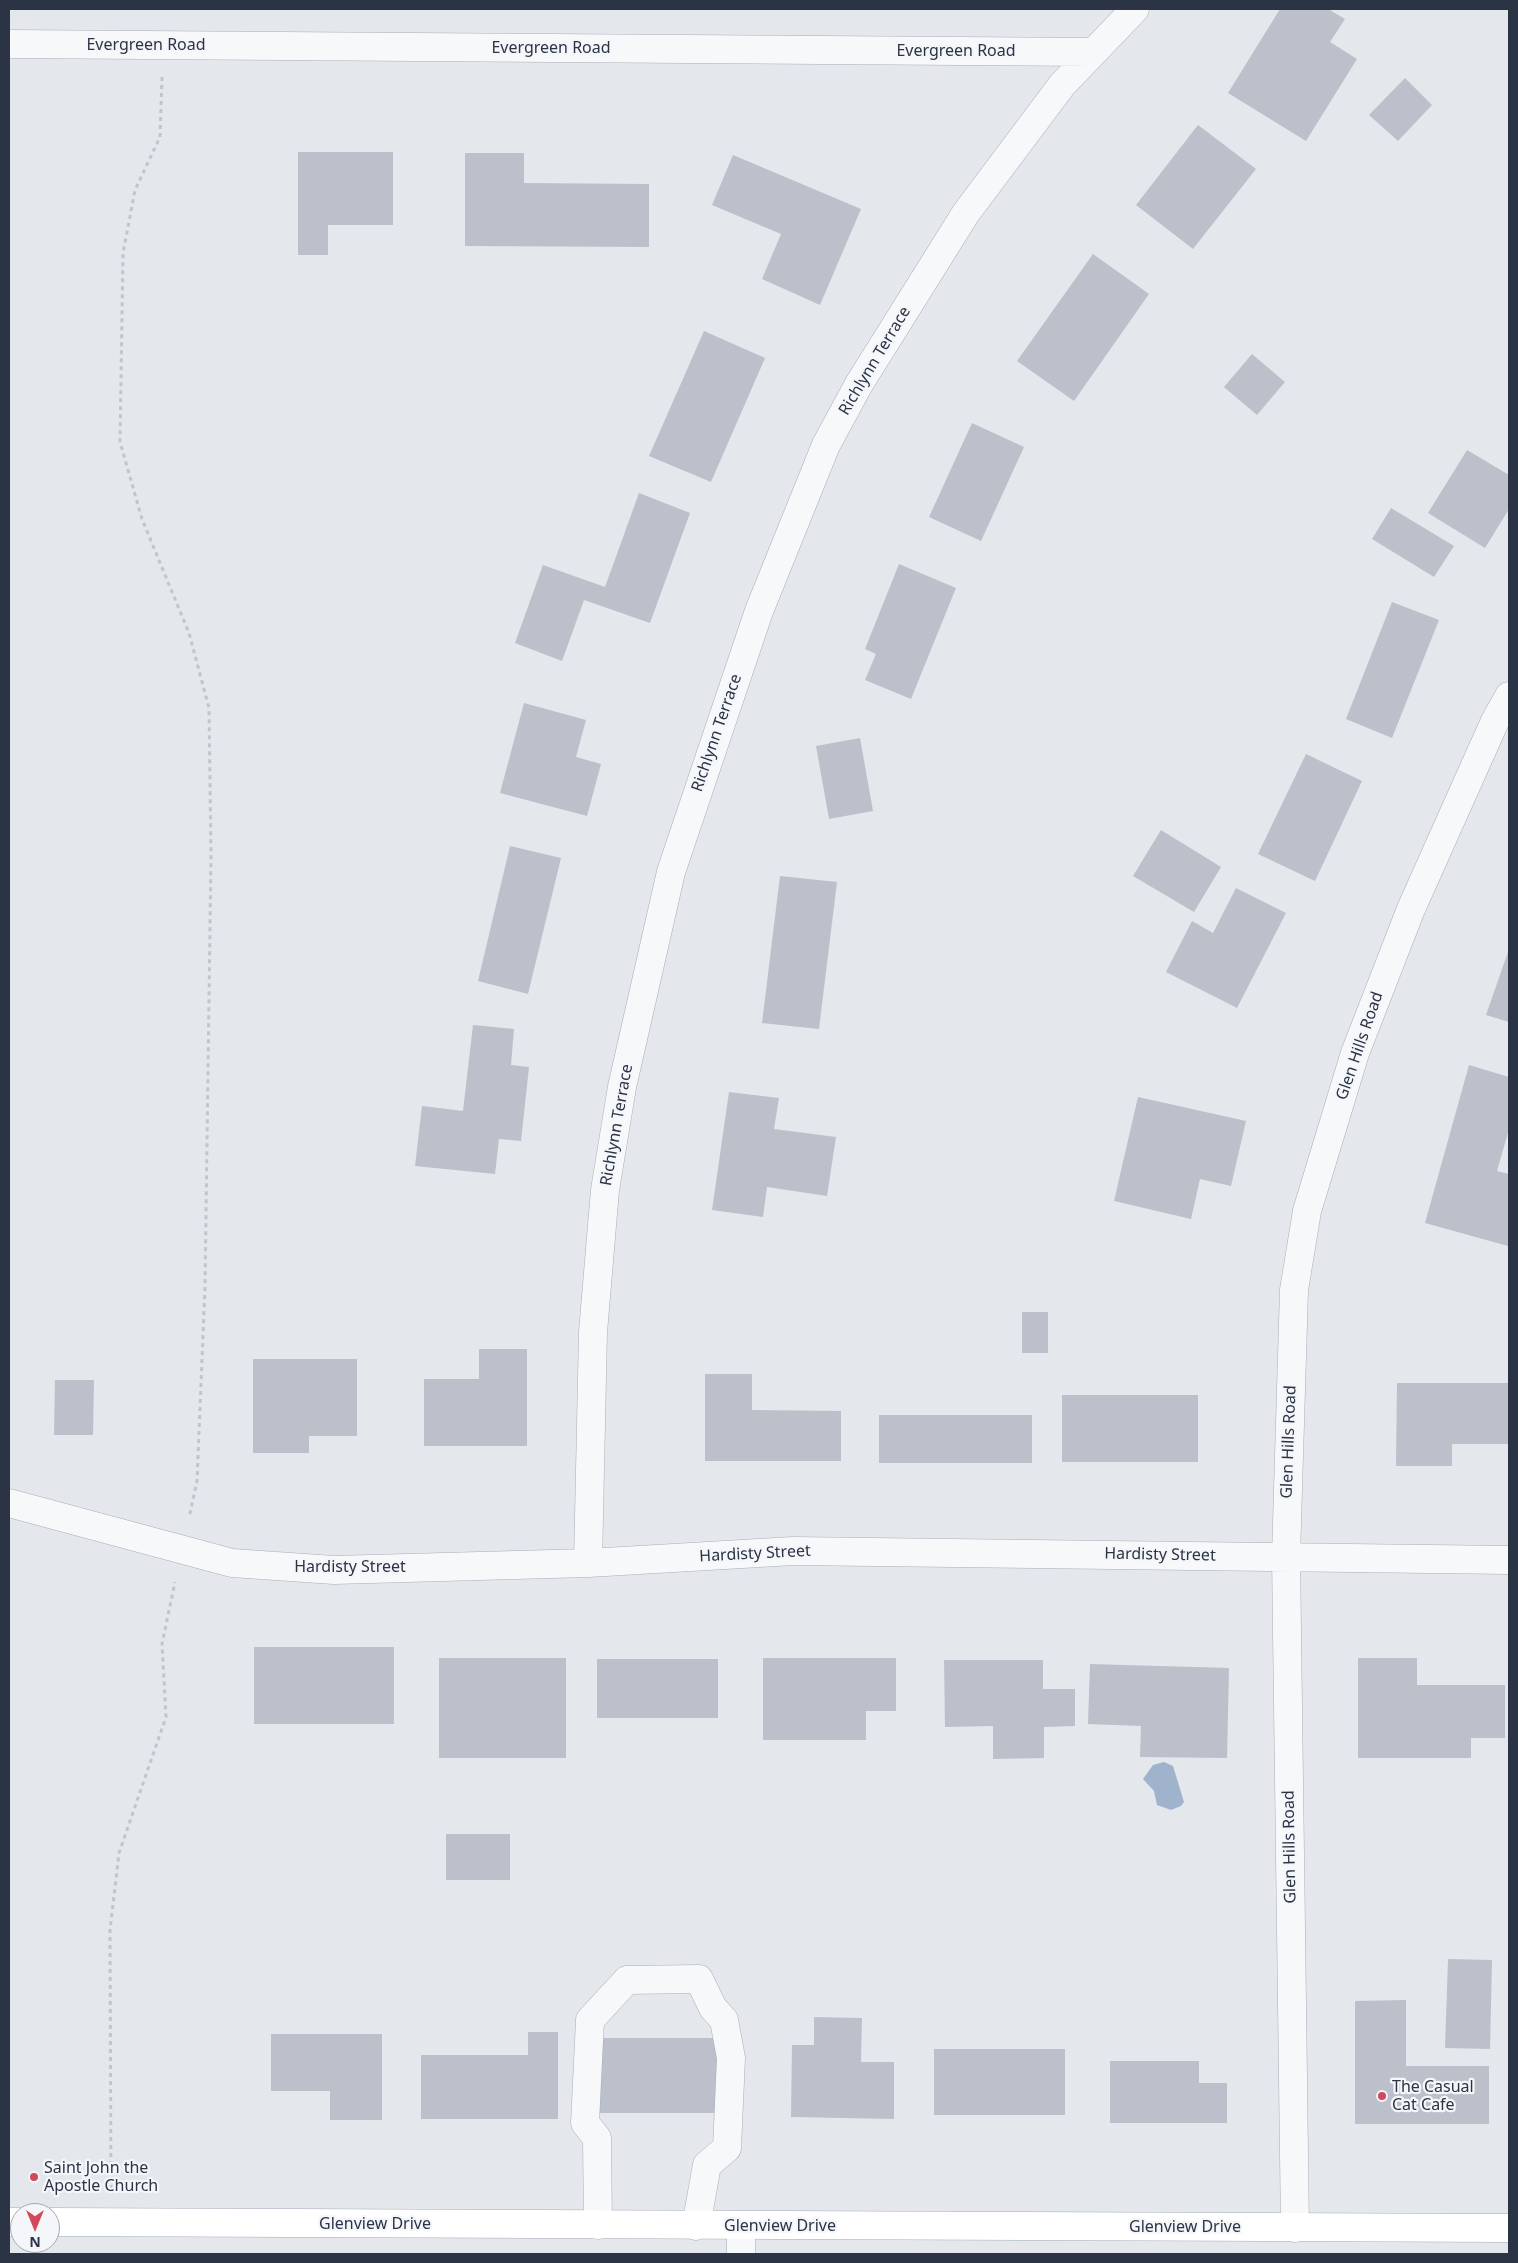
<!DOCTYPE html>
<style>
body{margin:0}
#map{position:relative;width:1518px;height:2263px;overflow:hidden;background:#e4e7ec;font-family:"Noto Sans",sans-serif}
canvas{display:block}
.frame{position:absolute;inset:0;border:10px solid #2b3445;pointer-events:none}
.north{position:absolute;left:10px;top:2203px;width:50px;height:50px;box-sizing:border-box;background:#f4f6f9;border:1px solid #a4a8b1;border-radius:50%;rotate:180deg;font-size:14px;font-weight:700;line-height:20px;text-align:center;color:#2b3445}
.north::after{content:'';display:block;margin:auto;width:18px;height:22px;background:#d1495b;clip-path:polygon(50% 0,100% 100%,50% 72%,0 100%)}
</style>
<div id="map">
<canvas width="1518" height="2263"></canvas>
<div class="frame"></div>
<div class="north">N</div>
</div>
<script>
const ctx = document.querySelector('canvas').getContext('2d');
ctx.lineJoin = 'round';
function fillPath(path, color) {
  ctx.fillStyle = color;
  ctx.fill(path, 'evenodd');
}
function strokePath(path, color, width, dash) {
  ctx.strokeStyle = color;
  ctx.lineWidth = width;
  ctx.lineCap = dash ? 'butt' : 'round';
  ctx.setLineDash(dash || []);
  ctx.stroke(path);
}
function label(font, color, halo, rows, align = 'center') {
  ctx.font = font + ' "Noto Sans",sans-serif';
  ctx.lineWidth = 4.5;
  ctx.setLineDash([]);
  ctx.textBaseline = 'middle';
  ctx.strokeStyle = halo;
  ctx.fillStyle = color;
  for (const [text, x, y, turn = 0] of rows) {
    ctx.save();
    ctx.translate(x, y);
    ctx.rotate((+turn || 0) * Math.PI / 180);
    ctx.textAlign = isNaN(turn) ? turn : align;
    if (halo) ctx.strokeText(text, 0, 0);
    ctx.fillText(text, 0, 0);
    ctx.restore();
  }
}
fillPath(new Path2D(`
 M1164,1762L1173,1766L1184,1802L1181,1806L1171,1810L1157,1805L1154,1791L1143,1779L1153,1765Z`), '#9fb4cc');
fillPath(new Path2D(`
 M1280,9H1328L1345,19L1330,42L1357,59L1306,141L1228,93Z
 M1405,78L1432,105L1398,141L1369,115Z
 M1198,125L1256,169L1193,249L1136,205Z
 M298,152H393V225H328V255H298Z
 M465,153H524V183L649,184V247L465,246Z
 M733,155L861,209L820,305L762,279L781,234L712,205Z
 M1093,254L1149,294L1074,401L1017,361Z
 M704,331L765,358L711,482L649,456Z
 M1252,354L1285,382L1257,415L1224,387Z
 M972,423L1024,447L981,541L929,517Z
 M1467,450L1509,475V509L1485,548L1428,513Z
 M639,493L690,513L650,623L584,600L562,661L515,643L543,565L605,587Z
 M1391,508L1454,546L1434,577L1372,539Z
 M899,564L956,588L911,699L865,680L876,654L865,649Z
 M1392,602L1439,620L1392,738L1346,719Z
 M524,703L586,720L576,757L601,764L587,816L500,793Z
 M860,738L873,811L829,819L816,746Z
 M1306,754L1362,781L1315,881L1258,854Z
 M1161,830L1221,867L1194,912L1133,876Z
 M510,846L561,858L528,994L478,981Z
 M780,876L837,882L819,1029L762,1023Z
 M1236,888L1286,913L1237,1008L1166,972L1192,921L1213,933Z
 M1509,949V1022L1486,1015Z
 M473,1025L514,1029L511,1065L529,1067L521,1141L499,1139L495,1174L415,1166L422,1106L463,1111Z
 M1469,1065L1509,1077V1129L1497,1171L1509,1174L1508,1246L1425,1223Z
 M729,1092L779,1098L774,1129L836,1137L827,1196L767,1187L763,1217L712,1210Z
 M1138,1097L1246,1121L1231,1186L1200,1179L1191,1219L1114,1201Z
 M1022,1312H1048V1353H1022Z
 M479,1349H527V1446H424V1379H479Z
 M253,1359H357V1436H309V1453H253Z
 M705,1374H752V1410L841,1411V1461H705Z
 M55,1380H94L93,1435H54Z
 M1397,1383H1509V1444H1452V1466H1396Z
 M1062,1395H1198V1462H1062Z
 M879,1415H1032V1463H879Z
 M254,1647H394V1724H254Z
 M439,1658H566V1758H439Z
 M763,1658H896V1711H866V1740H763Z
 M1358,1658H1417V1685H1505V1738H1471V1758H1358Z
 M597,1659H718V1718H597Z
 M944,1660H1043V1689H1075V1726L1044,1727V1758L993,1759V1726L945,1727Z
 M1090,1664L1229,1668L1227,1758L1140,1757L1141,1726L1088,1724Z
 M446,1834H510V1880H446Z
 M1448,1959L1492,1960L1490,2049L1445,2048Z
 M1406,2000V2066H1489V2124H1355V2001Z
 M814,2017L862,2018L861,2062H894V2119L791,2117L792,2045H814Z
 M528,2032H558V2119H421V2055H528Z
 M271,2034H382V2120H330V2091H271Z
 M598,2038H725V2113H598Z
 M934,2049H1065V2115H934Z
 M1110,2061H1199V2083H1227V2123H1110Z`), '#bbc0ca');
const minor = new Path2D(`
 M9,44L1093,52
 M9,1503L232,1563L334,1570L588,1563L793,1551L1509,1560
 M588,1563L593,1332L605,1190L622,1087L671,872L759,611L826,445L859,384L966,213L1062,85L1135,9
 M598,2225L597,2138L585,2123L590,2020L627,1980L699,1979L713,2008L724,2020L731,2058L727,2148L707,2165L696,2226
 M1295,2228L1286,1556L1294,1290L1307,1211L1355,1053L1411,909L1495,721L1509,696
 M741,2254V2226`);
const major = new Path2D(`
 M9,2222H20
 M50,2222L1509,2228`);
strokePath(minor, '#a9aeb7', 29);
strokePath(major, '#a3abb8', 29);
strokePath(new Path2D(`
 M162,77L160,137L135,190L123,253L120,442L142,519L189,633L209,708L211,855L205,1287L197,1481L189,1518
 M111,2189L110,1930L119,1853L166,1717L162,1644L175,1582`), '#c2c5cb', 3, [4, 4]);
strokePath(minor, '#f7f8fa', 28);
strokePath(major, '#fff', 28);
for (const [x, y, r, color] of [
 [1382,2096,5,"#d1495b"],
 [34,2177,5,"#d1495b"]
]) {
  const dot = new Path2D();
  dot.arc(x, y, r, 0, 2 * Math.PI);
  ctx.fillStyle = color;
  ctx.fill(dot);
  strokePath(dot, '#f4f6f9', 2);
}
label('16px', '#2b3445', '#f4f6f9', [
 ["Evergreen Road",146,45],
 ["Evergreen Road",551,48],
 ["Evergreen Road",956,51],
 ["Richlynn Terrace",875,361,-59],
 ["Richlynn Terrace",717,733,-71],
 ["Glen Hills Road",1360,1046,-71],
 ["Richlynn Terrace",617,1125,-80],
 ["Glen Hills Road",1289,1442,-88],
 ["Hardisty Street",755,1554,-3],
 ["Hardisty Street",1160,1555,1],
 ["Hardisty Street",350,1567],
 ["Glen Hills Road",1290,1847,-91],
 ["Glenview Drive",375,2224],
 ["Glenview Drive",780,2226],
 ["Glenview Drive",1185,2227]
]);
label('16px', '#2b3445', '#f4f6f9', [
 ["The Casual",1392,2087],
 ["Cat Cafe",1392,2105],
 ["Saint John the",44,2168],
 ["Apostle Church",44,2186]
], 'left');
</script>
